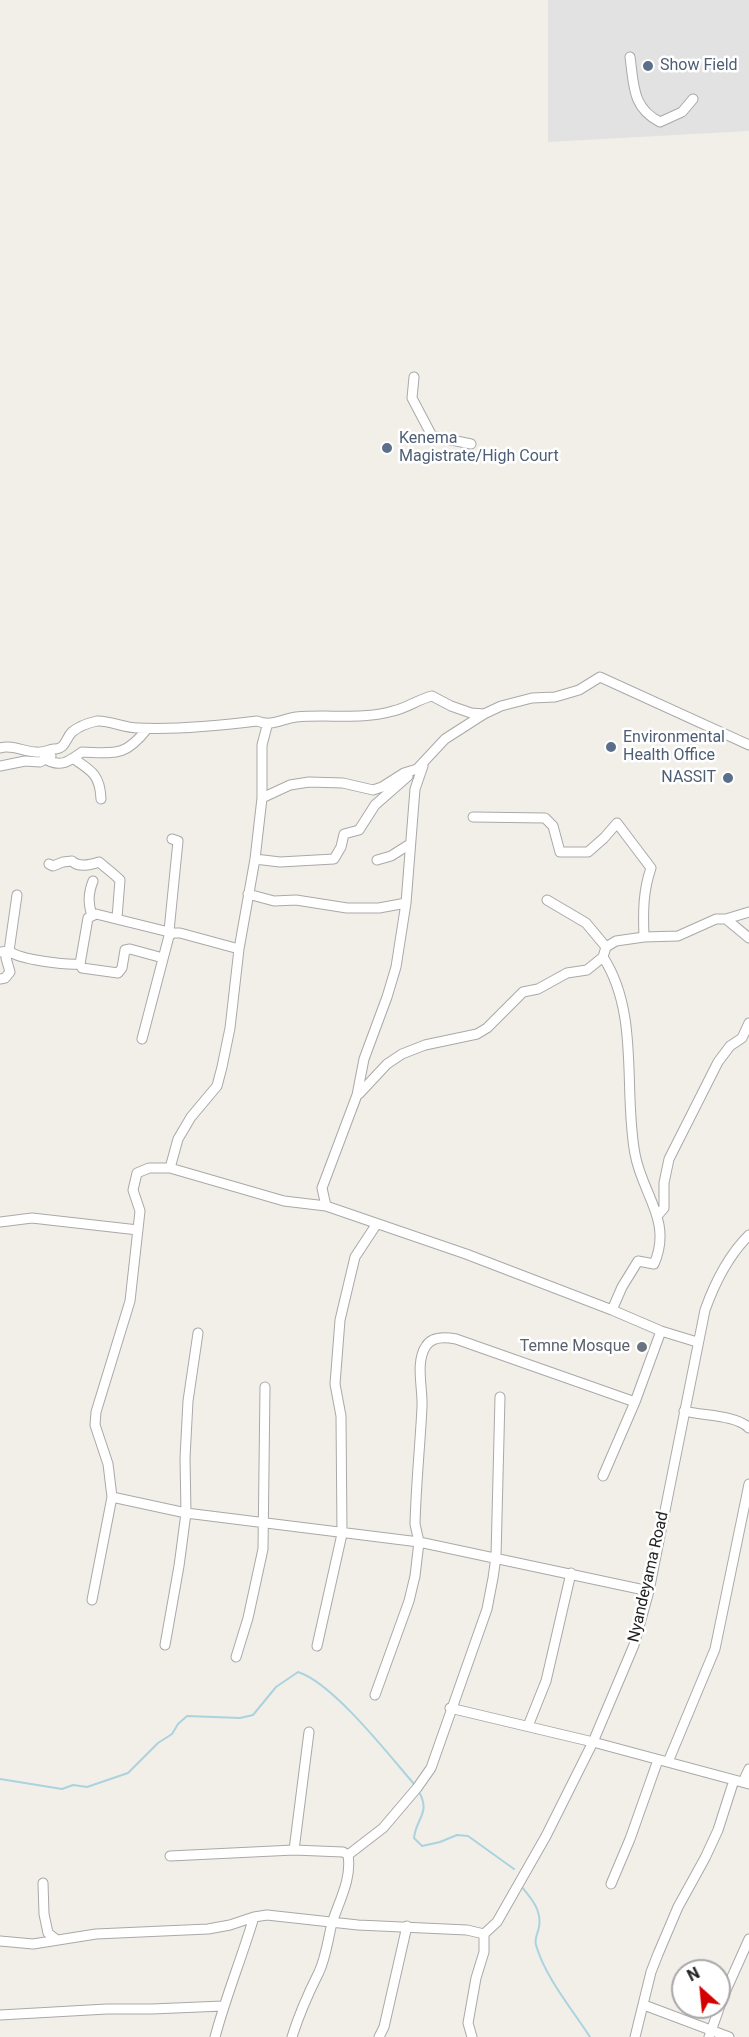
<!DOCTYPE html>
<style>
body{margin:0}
#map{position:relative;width:749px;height:2037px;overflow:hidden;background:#f2efe9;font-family:Roboto,sans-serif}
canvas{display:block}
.north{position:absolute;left:671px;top:1959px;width:60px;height:60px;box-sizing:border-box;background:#fff;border:2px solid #a7a7a7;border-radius:50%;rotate:333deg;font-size:16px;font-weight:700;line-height:24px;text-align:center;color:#222}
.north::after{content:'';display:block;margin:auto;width:21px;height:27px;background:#d40000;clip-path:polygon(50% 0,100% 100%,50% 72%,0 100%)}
</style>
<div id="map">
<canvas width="749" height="2037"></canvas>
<div class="north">N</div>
</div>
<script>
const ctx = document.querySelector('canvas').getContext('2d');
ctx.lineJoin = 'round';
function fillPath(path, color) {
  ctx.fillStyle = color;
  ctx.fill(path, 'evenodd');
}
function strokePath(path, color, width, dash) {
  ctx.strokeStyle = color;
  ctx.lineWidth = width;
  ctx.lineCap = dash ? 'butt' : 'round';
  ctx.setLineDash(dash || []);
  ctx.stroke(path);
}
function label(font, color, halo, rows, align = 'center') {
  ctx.font = font + ' Roboto,sans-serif';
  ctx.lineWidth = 5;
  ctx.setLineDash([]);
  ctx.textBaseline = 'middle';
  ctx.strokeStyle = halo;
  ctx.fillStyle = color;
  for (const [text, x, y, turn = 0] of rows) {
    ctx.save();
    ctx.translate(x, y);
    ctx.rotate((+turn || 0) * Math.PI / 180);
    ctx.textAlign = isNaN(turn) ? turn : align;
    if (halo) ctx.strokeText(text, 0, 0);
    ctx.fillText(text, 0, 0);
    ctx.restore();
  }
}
fillPath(new Path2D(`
 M548,0H749V131L548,142Z`), '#e2e2e2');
strokePath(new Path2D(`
 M0,1779L62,1789L73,1785L87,1787L128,1773L158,1743L172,1734L178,1724L187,1716L240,1718L253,1715L276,1687L298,1672C333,1683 389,1755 414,1784
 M419,1792C431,1813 416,1818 414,1838L422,1846L440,1842L457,1835L468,1836L514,1869
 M521,1886C531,1898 542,1910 539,1927C538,1933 534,1939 536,1945C545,1977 572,2009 590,2037`), '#aad3df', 2);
const minor = new Path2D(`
 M630,57C634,85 632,108 660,122L682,112L693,99
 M414,377L412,398L432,436L471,444
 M0,748C12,744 24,752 36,752C41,753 48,750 54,749C66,749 65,739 72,732C79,726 88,723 97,721C108,720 125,728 138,728C178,730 217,726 257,721C272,727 281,719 296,717C329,714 362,720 393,711C407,708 419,699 432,696L451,706L471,713L484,714L501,706L532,698L555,697L579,690L600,677L749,745
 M74,759C92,771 100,775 101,799
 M47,760C63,768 70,760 82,752C115,753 125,757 147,729
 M0,766L25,761L40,762L51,756
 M262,798L290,785L309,782L343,783L373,790L382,787L404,773L417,769L445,739L484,714
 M473,817L545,818L553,826L560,852H588L604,838L617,823L651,868C643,891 643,912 644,937L616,941L606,947
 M255,859L280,862L334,859L341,847L344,834L359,830L375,805L408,776
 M377,860L391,856L410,844
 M49,864L53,866L63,862L72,861C79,868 90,865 99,862C106,868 114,874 120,880L117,918
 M248,894L274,901L296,900L347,908H379L406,903L396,967L387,997L364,1059L357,1095L322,1188L326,1206
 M17,895L9,951C20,960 66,965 80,964
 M547,900L586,923L606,947L603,957C640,1014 623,1090 635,1154C642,1194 673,1221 654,1264L638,1261L622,1287L612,1310
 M406,903L415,789L423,766
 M92,916C88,903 88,894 93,881
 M726,919L749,938
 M169,931L178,841L172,839
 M644,937L678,936L716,919H726L749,912
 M0,952L9,951L6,958L10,972L5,978L0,979
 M163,958L130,949L125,950L122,968L118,973L82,968L80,964L88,918L96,914L173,933
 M142,1039L169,936L173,933H180L239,949
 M359,1094L387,1064L402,1054L425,1045L477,1034L487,1028L523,992L538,989L567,973L587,970L603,957
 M170,1168L178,1139L191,1117L217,1086L222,1067L230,1028L239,949L255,859L262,798V745L267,726
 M658,1215L664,1208V1183L669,1159L718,1062L730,1046L742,1038L749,1023
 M0,1222L32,1218L138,1230
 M684,1411C704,1416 736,1415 749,1428
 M603,1476L635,1402L661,1331
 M112,1497L186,1513L419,1542L649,1591
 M92,1600L112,1497L108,1464L95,1425L96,1412L130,1301L140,1211L133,1190L137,1173L149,1168H170L284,1201L326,1206L466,1254L612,1310L661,1331L697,1342
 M165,1645L179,1566L186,1513L185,1458L188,1401L198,1333
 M317,1646L342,1534L341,1416L335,1384L340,1320L355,1257L376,1225
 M236,1657L248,1618L263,1549L265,1387
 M375,1695L409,1601L415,1576L419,1542L415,1524C416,1485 420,1446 422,1407C423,1389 415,1362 426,1346C432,1336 446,1337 456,1339L635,1402
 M450,1708L593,1742L749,1784
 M528,1726L546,1681L571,1573
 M668,1762L715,1649L749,1484
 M743,1782L749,1769
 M294,1850L309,1732
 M348,1855L383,1828L417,1788L431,1768L487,1609L493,1578L496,1557L500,1397
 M170,1856L294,1850L343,1852L348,1855
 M43,1883L44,1914L48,1933L57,1940
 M611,1884L630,1839L658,1760
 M484,1934L497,1922L546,1836L593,1742L634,1645L649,1591L705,1310C715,1282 728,1256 749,1235
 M0,1941L33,1944L96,1934L208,1929L230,1925L254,1917
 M644,2005L729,2037
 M0,2015L107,2009H152L223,2006
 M215,2037C226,1996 242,1957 254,1917L267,1915L358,1925L467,1930L484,1934
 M292,2037C299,2014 308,1994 319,1972C326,1957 328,1939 332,1923C339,1901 352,1879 348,1855
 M379,2037L384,2027L407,1926
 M472,2037L468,2023L476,1978L484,1952V1934
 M635,2037L651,1972L658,1954L678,1907L705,1858L718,1830L734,1780
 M709,2037L723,1997L749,1939`);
strokePath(minor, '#a9a9a9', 11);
strokePath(minor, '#fff', 9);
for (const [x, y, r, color] of [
 [648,66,6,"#5c6f8a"],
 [387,448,6,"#5c6f8a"],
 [611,747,6,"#5c6f8a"],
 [728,778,6,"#5c6f8a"],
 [642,1347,6,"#6b7280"]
]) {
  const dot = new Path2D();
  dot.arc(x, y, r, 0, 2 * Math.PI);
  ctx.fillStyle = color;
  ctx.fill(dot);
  strokePath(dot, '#fff', 2);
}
label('16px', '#4e5e75', '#fff', [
 ["Show Field",660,66],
 ["Kenema",399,439],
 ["Magistrate/High Court",399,457],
 ["Environmental",623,738],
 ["Health Office",623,756],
 ["NASSIT",716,778,"right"]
], 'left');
label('16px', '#5b616d', '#fff', [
 ["Temne Mosque",630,1347]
], 'right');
label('16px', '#222', '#fff', [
 ["Nyandeyama Road",649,1577,-77]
]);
</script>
